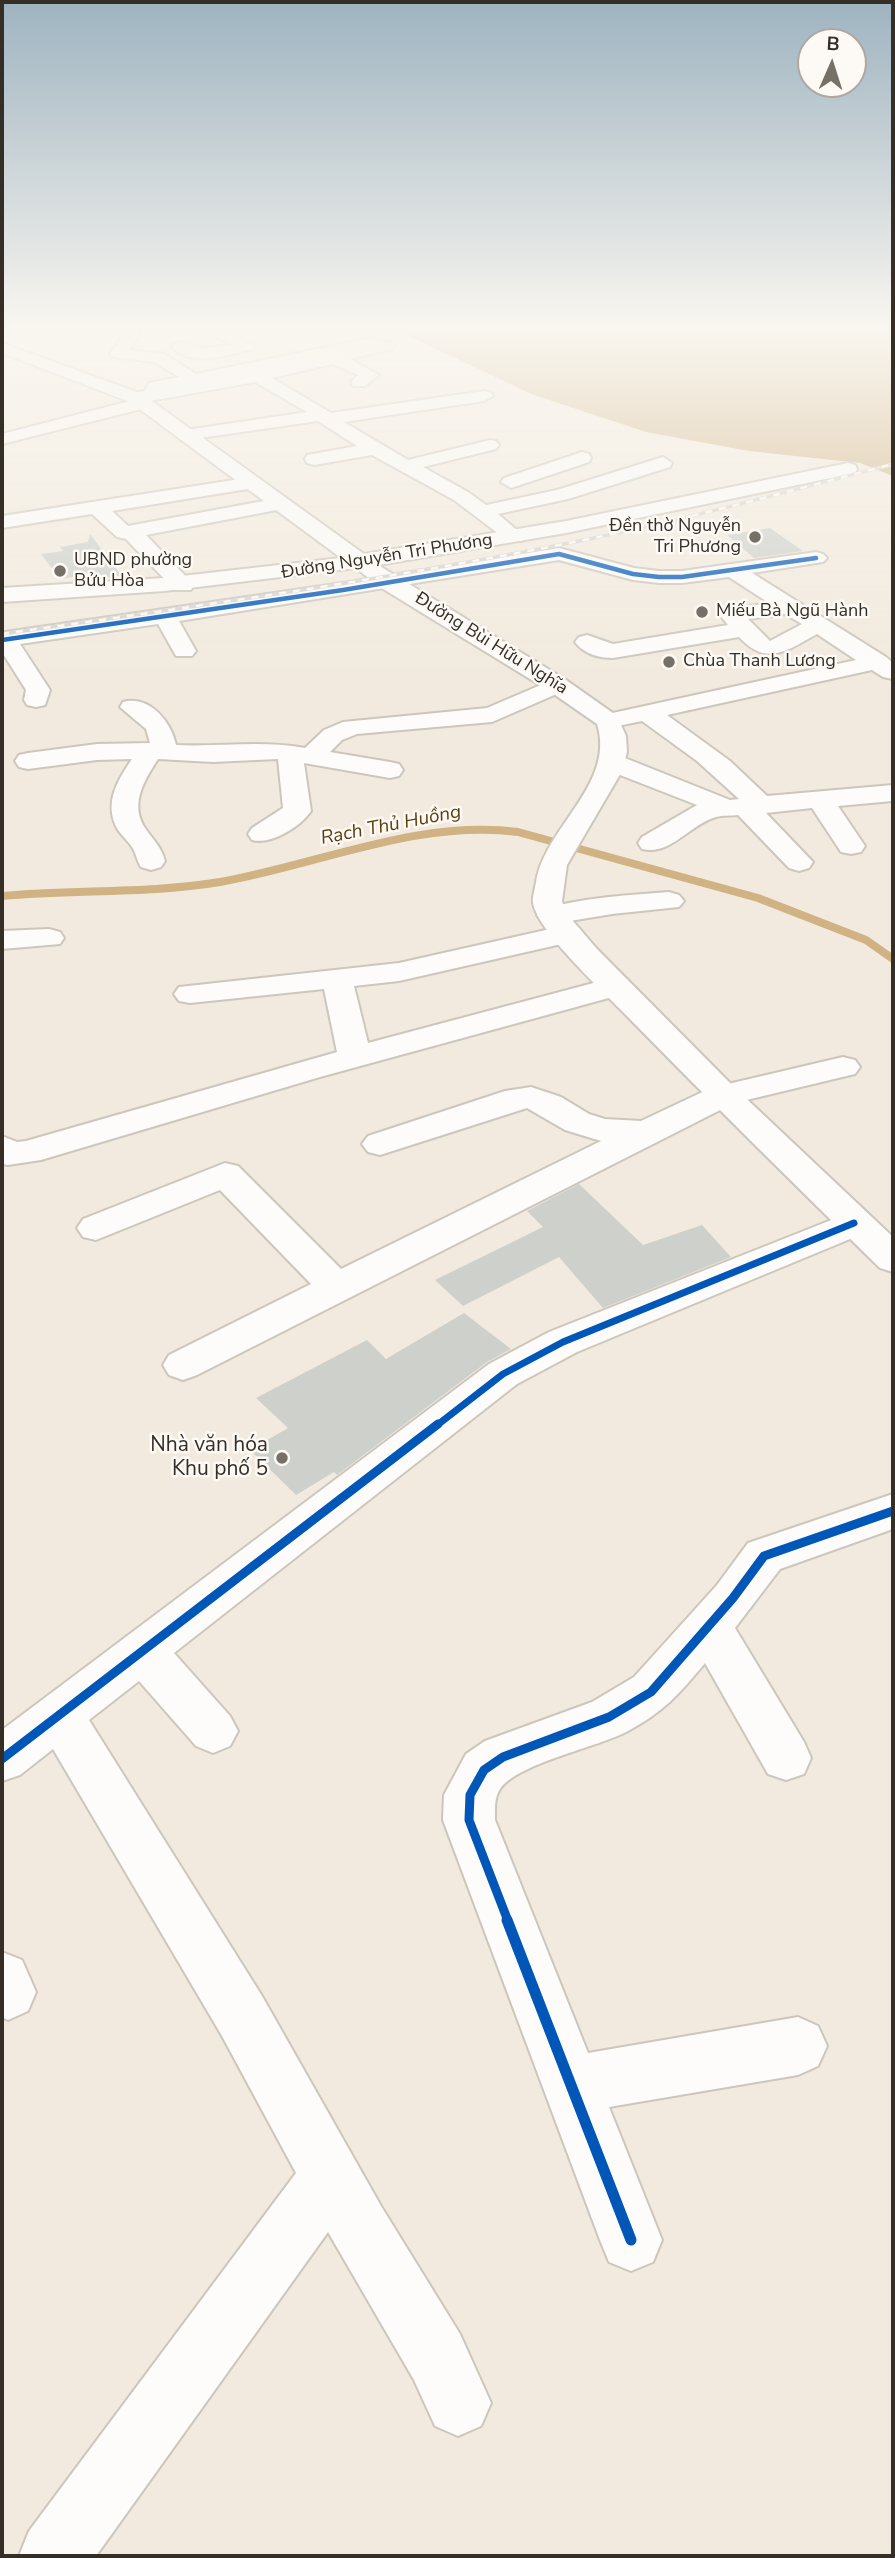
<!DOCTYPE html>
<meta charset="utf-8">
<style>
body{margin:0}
#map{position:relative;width:895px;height:2558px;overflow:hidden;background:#f2eade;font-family:"Nunito Sans",sans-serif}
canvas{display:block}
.frame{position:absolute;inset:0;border:4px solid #342e26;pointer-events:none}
.north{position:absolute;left:797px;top:28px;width:70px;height:70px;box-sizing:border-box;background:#fdfaf6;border:2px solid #ada8a3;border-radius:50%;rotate:3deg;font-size:19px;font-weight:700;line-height:28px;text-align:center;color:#342e26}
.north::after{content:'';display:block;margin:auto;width:24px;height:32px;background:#767066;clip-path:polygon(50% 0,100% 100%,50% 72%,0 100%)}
</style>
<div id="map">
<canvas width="895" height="2558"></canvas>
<div class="frame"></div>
<div class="north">B</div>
</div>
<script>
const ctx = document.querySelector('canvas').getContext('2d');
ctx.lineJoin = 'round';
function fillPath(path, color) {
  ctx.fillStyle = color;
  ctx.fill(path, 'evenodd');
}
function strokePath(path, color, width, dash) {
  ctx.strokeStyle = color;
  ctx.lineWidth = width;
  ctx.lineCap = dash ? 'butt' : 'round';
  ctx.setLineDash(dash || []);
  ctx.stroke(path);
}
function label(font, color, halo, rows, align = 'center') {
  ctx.font = font + ' "Nunito Sans",sans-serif';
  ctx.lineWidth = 5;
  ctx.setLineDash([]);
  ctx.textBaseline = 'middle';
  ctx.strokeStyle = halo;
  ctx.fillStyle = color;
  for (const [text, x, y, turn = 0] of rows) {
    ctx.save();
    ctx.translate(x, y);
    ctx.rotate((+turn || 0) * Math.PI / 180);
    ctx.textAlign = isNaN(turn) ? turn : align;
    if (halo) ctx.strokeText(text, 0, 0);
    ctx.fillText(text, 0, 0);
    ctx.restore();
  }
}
fillPath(new Path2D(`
 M374,325H893V476L860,463L749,451L646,432L531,394L403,333Z`), '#d0b283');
strokePath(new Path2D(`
 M2,896C74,889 148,894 220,882C318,865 417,819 518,832L758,898L866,940L893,959`), '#d0b283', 8);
fillPath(new Path2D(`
 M770,528L803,551L754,558L727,535Z
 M90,534L122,576L78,581L79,576L60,579L41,554L63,551L60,547L88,542Z
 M579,1184L643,1245L702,1225L731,1257L603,1308L559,1257L463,1306L435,1280L543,1227L527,1211Z
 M464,1313L511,1349L487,1362L337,1475L334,1472L296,1495L250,1450L288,1428L256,1398L367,1340L386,1359Z`), '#ced0cc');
const minor = new Path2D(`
 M125,325H137L140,334L129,350L164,354L196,374L370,338L392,343L394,346L392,349L350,359L379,375L365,386H353L351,382L358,375L333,364L272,378L331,413L484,391L490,392L493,396L484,401L344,422L408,460L490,440L496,441L499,445L496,449L423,467L468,492L486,505L557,490L663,457L672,463L670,467L568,499L498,514L525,537L522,541H508L454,500L372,455L314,465L307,463L305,459L307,455L357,446L318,421L186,440L180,439L177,435L186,430L307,412L255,382L150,401L149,407L2,444V434L130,401L127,398L130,394L145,391L149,383L179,377L154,362L112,357L110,354L124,334Z
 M194,325H214L255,346L253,349C229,355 191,368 172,347L174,344L180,342L205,348L232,345Z
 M582,452L589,454L591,458L589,462L511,488L501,482L504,478Z
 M253,477L263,483L260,487L112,511L128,526L280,498L287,500L290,504L287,508L146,535L194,585L191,590H175L126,539L117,537L92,514L2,528V516Z
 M559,548L634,568L659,571H682L816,552L823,554L827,558L823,562L752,573L886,657L893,663V679L883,677L872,670L667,715L730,761L767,796L893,785V801L838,806L865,846L861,852L851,854L841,852L812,808L766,813L813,862L809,868L799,871L789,868L738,815C731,816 723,815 716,817C690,824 671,856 642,849L638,843L642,837L697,805L602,768L598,762L602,756L611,754L620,756L730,800L739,799L697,761L642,721L608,728L599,726L596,721L599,716L608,714L856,660L817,634C786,651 767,667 739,637L613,658C599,658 584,654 575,642L579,637L587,635L613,644L728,625L720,615L723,610L769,603L729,577L682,583H659L633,580L559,560L179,621L196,651L192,656H176L158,624L20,644L50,690L45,705L36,707L27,705L24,700L26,690L2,652V633L5,632L343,583ZM785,614L802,624L770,641L748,619Z
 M557,678L566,680L569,685L566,690L492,722L357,734L342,740L330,752L390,762L399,764L403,770L399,776L390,778L304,763L311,811C300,827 271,845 252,840L248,834L252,828L283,808L278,759L213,762L158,759C145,779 129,804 145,828C153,840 161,846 165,861L161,867L151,870L141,867C137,861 136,853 132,847C128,841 122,836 118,830C103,804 117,781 132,759L97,760L28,769L19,767L15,761L19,755L28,753L97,744L150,743L146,729L120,707L123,702C149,695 171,721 176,745C220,747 262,740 305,748L324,730L343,722L487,708Z
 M669,892L679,895L684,901L679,907L612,914L552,924L542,921L537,915L542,909C583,898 626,895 669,892Z
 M568,925L579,928L583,934L579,940L399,981L354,986L368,1043L616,977L627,979L632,986L627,993L320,1077L41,1160L8,1165L2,1164V1136L17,1142L26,1141L337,1052L324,989L190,1003L179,1001L174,994L179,987L399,963Z
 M49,929L60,932L64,938L60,944L2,949V931Z
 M843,1057L855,1060L860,1067L855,1074L734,1103L197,1375L183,1380L169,1375L163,1365L169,1355L311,1284L220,1190L96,1240L83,1237L77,1228L83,1219L225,1163L238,1166L341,1269L601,1141L565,1130L527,1108L380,1155L368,1152L362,1144L368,1136L505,1091L531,1087L561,1097L589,1114L605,1119L641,1121L711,1088Z
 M854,1211L867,1214L873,1223L867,1232L577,1352L517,1384L174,1653L230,1716L238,1731L230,1746L213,1753L196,1746L139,1681L89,1720L262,1996L381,2206L460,2334L491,2403L481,2426L458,2436L435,2426L414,2380L328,2232L96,2556H19L29,2531L296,2173L222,2036L53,1749L20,1775L2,1781V1730L489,1364L549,1332Z
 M893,1494V1529L780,1569L735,1628L804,1742L811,1758L804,1774L786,1780L768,1774L705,1663C679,1694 665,1711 628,1731C599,1747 518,1763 500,1789C494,1798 495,1809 495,1820L588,2053L798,2017L818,2026L827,2046L818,2066L798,2075L609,2107L662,2240L653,2262L631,2271L609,2262L600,2240L443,1820L444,1795L466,1754L485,1741L592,1702L634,1677L717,1585L748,1543Z
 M2,1952L22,1960L36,1992L28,2011L8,2020L2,2017Z`);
const major = new Path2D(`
 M2,343L142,394L364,554L566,521L848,463L855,465L857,469L855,473L566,533L378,565L566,680L617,716L626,736L627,752L622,771L567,865L562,901L566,913L597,949L735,1088L893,1237V1272L880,1268C794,1184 708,1099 624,1013C602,990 538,932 533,903C532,897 535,889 536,882C545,827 616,784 597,724L548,690L380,587L356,568L164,591L2,602V588L164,578L341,558L130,402L2,353Z`);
strokePath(minor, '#ccc6bc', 4);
strokePath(major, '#ccc6bc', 4);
fillPath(minor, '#fdfcfa');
fillPath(major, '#fdfcfa');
const rail = new Path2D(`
 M2,634C200,606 398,578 594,538C695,517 794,490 893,464`);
strokePath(rail, '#d6d3d0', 3.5);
strokePath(rail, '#fdfaf6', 2.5, [7]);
strokePath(new Path2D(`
 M2,640L343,590L559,554L633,574L659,577H682L816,558`), '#0057b8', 4.5);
strokePath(new Path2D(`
 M436,1426L503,1374L563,1342L854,1223`), '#0057b8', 7);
strokePath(new Path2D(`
 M2,1759L438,1424
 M508,1921L469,1820L470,1795L484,1770L503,1757L609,1717L651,1692L733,1598L764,1556L893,1511`), '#0057b8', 9);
strokePath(new Path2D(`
 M507,1920L631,2240`), '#0057b8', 11);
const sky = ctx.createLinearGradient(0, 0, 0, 683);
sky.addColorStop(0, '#9eb3c0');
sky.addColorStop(0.48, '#f9f6f0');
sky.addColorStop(1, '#f9f6f000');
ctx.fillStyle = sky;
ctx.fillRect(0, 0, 895, 683);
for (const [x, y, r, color] of [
 [755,537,7,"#767066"],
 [60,571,7,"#767066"],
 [702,612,7,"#767066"],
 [669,662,7,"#767066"],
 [282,1458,7,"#767066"]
]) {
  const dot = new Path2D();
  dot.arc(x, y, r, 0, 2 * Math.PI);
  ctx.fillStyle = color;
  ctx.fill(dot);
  strokePath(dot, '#fdfaf6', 2.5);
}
label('18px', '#342e26', '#fdfaf6', [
 ["Đền thờ Nguyễn",741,527,"right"],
 ["Tri Phương",741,548,"right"],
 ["UBND phường",74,561],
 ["Bửu Hòa",74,582],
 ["Miếu Bà Ngũ Hành",716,612],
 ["Chùa Thanh Lương",683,662]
], 'left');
label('18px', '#342e26', '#fdfaf6', [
 ["Đường Nguyễn Tri Phương",387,557,-9],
 ["Đường Bùi Hữu Nghĩa",491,644,32]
]);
label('italic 19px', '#5b3f0d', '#fdfaf6', [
 ["Rạch Thủ Huồng",391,826,-11]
]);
label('21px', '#342e26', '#fdfaf6', [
 ["Nhà văn hóa",268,1446],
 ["Khu phố 5",268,1470]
], 'right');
</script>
